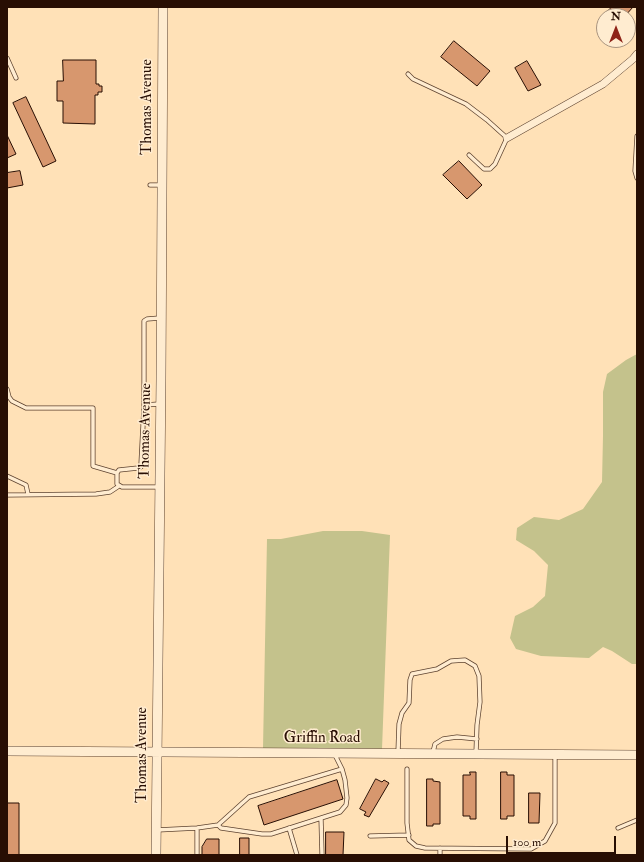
<!DOCTYPE html>
<style>
body{margin:0}
#map{position:relative;width:644px;height:862px;overflow:hidden;background:#ffe1b7;font-family:"IM FELL Double Pica",serif}
canvas{display:block}
.frame{position:absolute;inset:0;border:8px solid #280e03;pointer-events:none}
.north{position:absolute;left:596px;top:8px;width:40px;height:40px;box-sizing:border-box;background:#ffecd0;border:1px solid #a9937e;border-radius:50%;rotate:0deg;font-size:11px;font-weight:700;line-height:16px;text-align:center;color:#280e03}
.north::after{content:'';display:block;margin:auto;width:14px;height:18px;background:#8f2418;clip-path:polygon(50% 0,100% 100%,50% 72%,0 100%)}
.scale{position:absolute;left:506px;top:836px;width:110px;height:18px;box-sizing:border-box;border:2px solid #280e03;border-top:0;padding-left:5px;font-size:12px;line-height:14px;white-space:nowrap;color:#280e03;-webkit-text-stroke:3px #ffecd0;paint-order:stroke}
</style>
<div id="map">
<canvas width="644" height="862"></canvas>
<div class="frame"></div>
<div class="north">N</div>
<div class="scale">100 m</div>
</div>
<script>
const ctx = document.querySelector('canvas').getContext('2d');
ctx.lineJoin = 'round';
function fillPath(path, color) {
  ctx.fillStyle = color;
  ctx.fill(path, 'evenodd');
}
function strokePath(path, color, width, dash) {
  ctx.strokeStyle = color;
  ctx.lineWidth = width;
  ctx.lineCap = dash ? 'butt' : 'round';
  ctx.setLineDash(dash || []);
  ctx.stroke(path);
}
function label(font, color, halo, rows, align = 'center') {
  ctx.font = font + ' "IM FELL Double Pica",serif';
  ctx.lineWidth = 3;
  ctx.setLineDash([]);
  ctx.textBaseline = 'middle';
  ctx.strokeStyle = halo;
  ctx.fillStyle = color;
  for (const [text, x, y, turn = 0] of rows) {
    ctx.save();
    ctx.translate(x, y);
    ctx.rotate((+turn || 0) * Math.PI / 180);
    ctx.textAlign = isNaN(turn) ? turn : align;
    if (halo) ctx.strokeText(text, 0, 0);
    ctx.fillText(text, 0, 0);
    ctx.restore();
  }
}
fillPath(new Path2D(`
 M637,354V664H632L612,651L603,647L589,658L541,656L516,649L510,638L515,616L533,607L545,596L548,565L534,551L516,540L517,528L534,517L559,520L583,509L602,482L603,436V392L607,374L626,360Z
 M323,531H362L390,535L382,749L263,748L267,539H281Z`), '#c4c28c');
const building = new Path2D(`
 M612,7H633L625,16H603Z
 M454,41L490,71L477,86L441,57Z
 M63,60H96V84H99V86H102V92H98V95H95V124L63,123V101H57V81H63Z
 M527,61L541,85L528,91L515,68Z
 M26,97L56,161L43,167L13,103Z
 M7,135L16,154L7,158Z
 M459,161L482,185L467,199L443,175Z
 M20,171L23,185L7,188V173Z
 M470,772H476V819H470V816H463V775H470Z
 M501,772H507V775H514V816H507V819H501Z
 M376,779L382,782L384,780L389,783L369,817L364,815L366,812L360,809Z
 M427,779H433V781L440,782V824H433V826H427Z
 M337,780L343,799L264,825L258,806Z
 M529,793H540L539,823H529Z
 M7,803H19V855H7Z
 M326,832H344L343,855H326Z
 M240,838H249V855H240Z
 M207,839H219V855H202V847Z`);
fillPath(building, '#d7976e');
strokePath(building, '#280e03', 1);
const service = new Path2D(`
 M7,58L16,78
 M408,74L413,79L466,104L487,120L507,138L495,164L490,169H484L469,155
 M637,136L635,171L637,178
 M150,185H161
 M7,389L9,397L12,401L26,408H93V466L117,473
 M144,406V321L147,319L160,318
 M7,476L26,485L28,494
 M158,487H122L117,484V473L119,470L138,468L141,467V464L144,406L145,405L159,404
 M7,495L96,494L110,492L119,486
 M398,752L399,724L402,713L409,703L410,680L412,674L437,669L451,661L465,660L475,666L479,676L480,702L477,725L476,753
 M433,752L435,744L443,739L457,737L477,739
 M407,769V823L409,840L416,846L425,848L531,849L545,841L555,823V755
 M321,818L322,855
 M218,825L249,797L342,769
 M197,828V855
 M289,828L297,855
 M618,828L637,820
 M157,830L197,828L218,825L221,828L262,834H271L340,812L346,805L347,798L345,780L342,769L334,753
 M370,836L409,835
 M440,848V855`);
const minor = new Path2D(`
 M507,138L603,84L633,59L637,54`);
const tertiary = new Path2D(`
 M7,751L637,755
 M156,855L161,379L163,7`);
strokePath(service, '#5e4330', 5);
strokePath(minor, '#5e4330', 8);
strokePath(tertiary, '#5e4330', 10);
strokePath(service, '#ffecd0', 3.5);
strokePath(minor, '#ffecd0', 7);
strokePath(tertiary, '#ffecd0', 9);
label('15px', '#280e03', '#ffecd0', [
 ["Thomas Avenue",148,107,-90],
 ["Thomas Avenue",146,431,-89],
 ["Griffin Road",322,739],
 ["Thomas Avenue",143,755,-90]
]);
</script>
